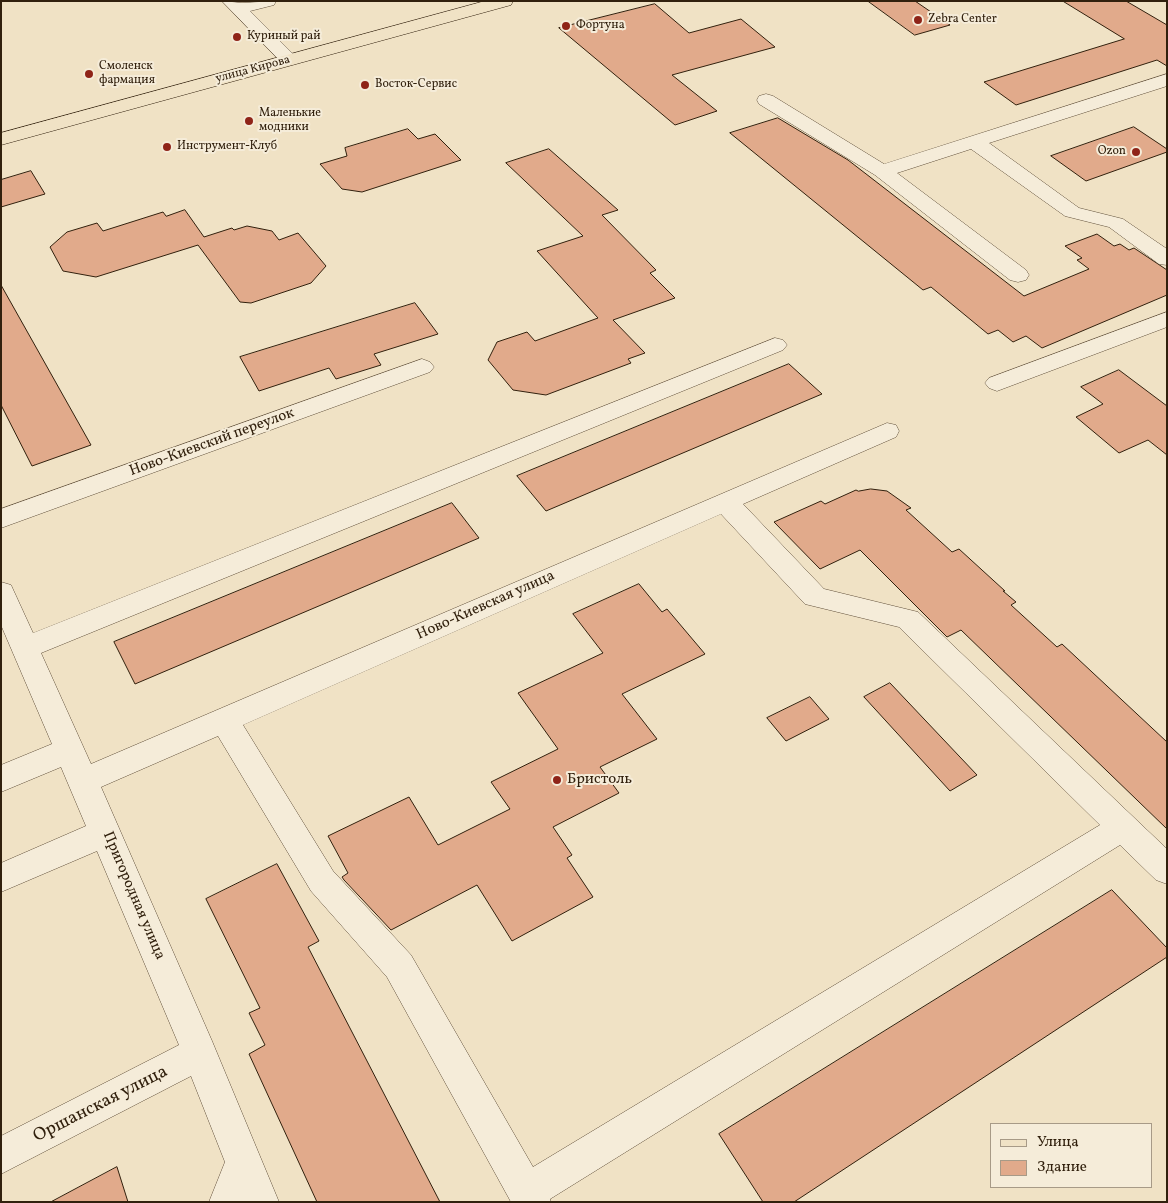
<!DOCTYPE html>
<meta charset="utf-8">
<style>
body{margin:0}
#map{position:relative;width:1168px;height:1203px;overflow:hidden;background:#f0e2c5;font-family:Vollkorn,serif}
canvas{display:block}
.frame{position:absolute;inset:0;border:2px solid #31200d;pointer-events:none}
.legend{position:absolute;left:990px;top:1123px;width:162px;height:65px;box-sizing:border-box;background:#f5ecd9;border:1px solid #a79a87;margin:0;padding:6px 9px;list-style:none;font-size:15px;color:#31200d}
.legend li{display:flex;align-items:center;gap:10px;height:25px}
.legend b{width:25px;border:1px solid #a79a87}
</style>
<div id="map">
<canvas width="1168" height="1203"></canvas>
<div class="frame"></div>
<ul class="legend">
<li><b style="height:6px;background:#f0e2c5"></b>Улица</li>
<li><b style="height:14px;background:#e1aa8b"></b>Здание</li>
</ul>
</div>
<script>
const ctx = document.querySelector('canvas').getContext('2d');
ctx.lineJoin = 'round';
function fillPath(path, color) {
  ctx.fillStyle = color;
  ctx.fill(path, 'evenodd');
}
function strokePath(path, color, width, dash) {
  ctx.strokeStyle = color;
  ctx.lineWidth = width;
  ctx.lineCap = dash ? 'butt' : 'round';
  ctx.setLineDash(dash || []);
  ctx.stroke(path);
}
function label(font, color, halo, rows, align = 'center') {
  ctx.font = font + ' Vollkorn,serif';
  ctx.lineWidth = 4;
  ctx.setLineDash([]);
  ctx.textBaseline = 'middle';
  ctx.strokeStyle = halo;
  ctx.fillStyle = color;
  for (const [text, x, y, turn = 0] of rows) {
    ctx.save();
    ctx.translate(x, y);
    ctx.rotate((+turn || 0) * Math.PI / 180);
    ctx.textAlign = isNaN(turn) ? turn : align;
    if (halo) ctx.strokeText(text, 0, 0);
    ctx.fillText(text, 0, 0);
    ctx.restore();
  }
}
const building = new Path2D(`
 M868,1H915L950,25L915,35Z
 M1063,1H1126L1167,25V66L1157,60L1016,105L984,82L1124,39Z
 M655,4L689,33L741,19L775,47L672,75L717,111L675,125L559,28Z
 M778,118L848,160L1024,296L1089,269L1077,260L1082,258L1065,246L1097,234L1114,246L1120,244L1129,250L1134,248L1167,270V295L1042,348L1026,336L1013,342L998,330L988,334L931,287L923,290L730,133Z
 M1134,127L1167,149V152L1086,181L1051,156Z
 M408,129L418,139L435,134L461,160L362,192L342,189L320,164L347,156L345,148Z
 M549,149L618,210L602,215L656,270L650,273L675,298L613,320L645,353L628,359L631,363L546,395L513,390L488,360L497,342L527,332L535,341L598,318L537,251L583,236L506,163Z
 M31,171L45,194L1,207V180Z
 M185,210L204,237L232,228L234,230L247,226L272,231L279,240L298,233L326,266L311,283L251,303L240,302L198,245L96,277L63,271L50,247L67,232L97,223L103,231L163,212L166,216Z
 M1,285L91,445L32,466L1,405Z
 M415,303L438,334L374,354L381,365L336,379L329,368L259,391L240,357Z
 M789,364L822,394L546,511L517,476Z
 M1119,370L1167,406V455L1148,440L1119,453L1076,417L1103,404L1081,387Z
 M871,489L887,491L911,508L906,510L952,552L959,549L1005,591H1003L1016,602L1011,605L1057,647L1062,644L1167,742V829L961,630L947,637L860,550L820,569L774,522L821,501L825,504L856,490L858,491Z
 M452,503L479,538L135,684L114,642Z
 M639,584L662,612L667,609L705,654L622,694L657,739L600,767L619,793L553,827L572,855L567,858L593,897L512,941L477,885L391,930L344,880L342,877L348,873L328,836L409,797L438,845L510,809L491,782L558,749L518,693L603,653L573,614Z
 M890,683L977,775L950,791L864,697Z
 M810,697L829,719L786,741L767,718Z
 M277,864L319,941L308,947L440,1202H317L249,1054L265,1045L249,1013L260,1008L206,899Z
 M1112,890L1167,948V957L794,1202H763L719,1134Z
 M117,1167L128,1202H51Z`);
fillPath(building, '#e1aa8b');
strokePath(building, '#31200d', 1);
const minor = new Path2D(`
 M222,1L242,3L276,1L274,5L250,11L295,56L298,60L295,64L289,65L283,64Z
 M1167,74V86L989,143L1079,208L1123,219L1167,249V265L1159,264L1109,227L1065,216L971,149L897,173L1026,270L1029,275L1026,280L1018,282L1010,280L875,175L759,104L757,100L759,96L766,94L773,96L884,164Z
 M1167,312V327L1005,388L997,391L989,388L985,383L989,378Z
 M775,338L783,340L787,345L783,350L41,653L91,764L887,423L896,425L899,431L896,437L743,504L824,589L918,612L1167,849V884L1156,880L1120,845L550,1199L551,1202H511L387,977L311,891L218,736L101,787L212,1041L279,1202H209L225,1162L191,1076L1,1174V1136L179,1045L97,851L1,892V863L86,826L61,767L1,792V765L52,744L1,625V582L11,585L33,633ZM721,514L805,604L899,627L1100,825L533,1167L411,955L333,871L243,725Z
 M422,359L430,362L434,367L430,372L1,528V509Z`);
const major = new Path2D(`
 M485,1H513L511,5L1,145V133Z`);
strokePath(minor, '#61503b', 1);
strokePath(major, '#31200d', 1);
fillPath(minor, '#f5ecd9');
fillPath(major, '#f0e2c5');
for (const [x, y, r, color] of [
 [918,20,5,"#8f2418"],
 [566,26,5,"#8f2418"],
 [237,37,5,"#8f2418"],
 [89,74,5,"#8f2418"],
 [365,85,5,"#8f2418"],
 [249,121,5,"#8f2418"],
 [167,147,5,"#8f2418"],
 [1136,152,5,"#8f2418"],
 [557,780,5,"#8f2418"]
]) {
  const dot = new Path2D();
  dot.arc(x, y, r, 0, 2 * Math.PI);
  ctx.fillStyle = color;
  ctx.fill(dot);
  strokePath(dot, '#f5ecd9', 2);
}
label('12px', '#31200d', '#f5ecd9', [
 ["Zebra Center",928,20],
 ["Фортуна",576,26],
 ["Куриный рай",247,37],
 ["Смоленск",99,67],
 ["фармация",99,81],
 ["Восток-Сервис",375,85],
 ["Маленькие",259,114],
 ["модники",259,128],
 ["Инструмент-Клуб",177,147],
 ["Ozon",1126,152,"right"]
], 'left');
label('12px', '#31200d', '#f5ecd9', [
 ["улица Кирова",253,70,-15]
]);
label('15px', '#31200d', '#f5ecd9', [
 ["Ново-Киевский переулок",212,443,-20],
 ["Ново-Киевская улица",486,606,-24],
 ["Пригородная улица",133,896,67]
]);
label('15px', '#31200d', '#f5ecd9', [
 ["Бристоль",567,780]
], 'left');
label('18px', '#31200d', '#f5ecd9', [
 ["Оршанская улица",101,1105,-27]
]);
</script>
